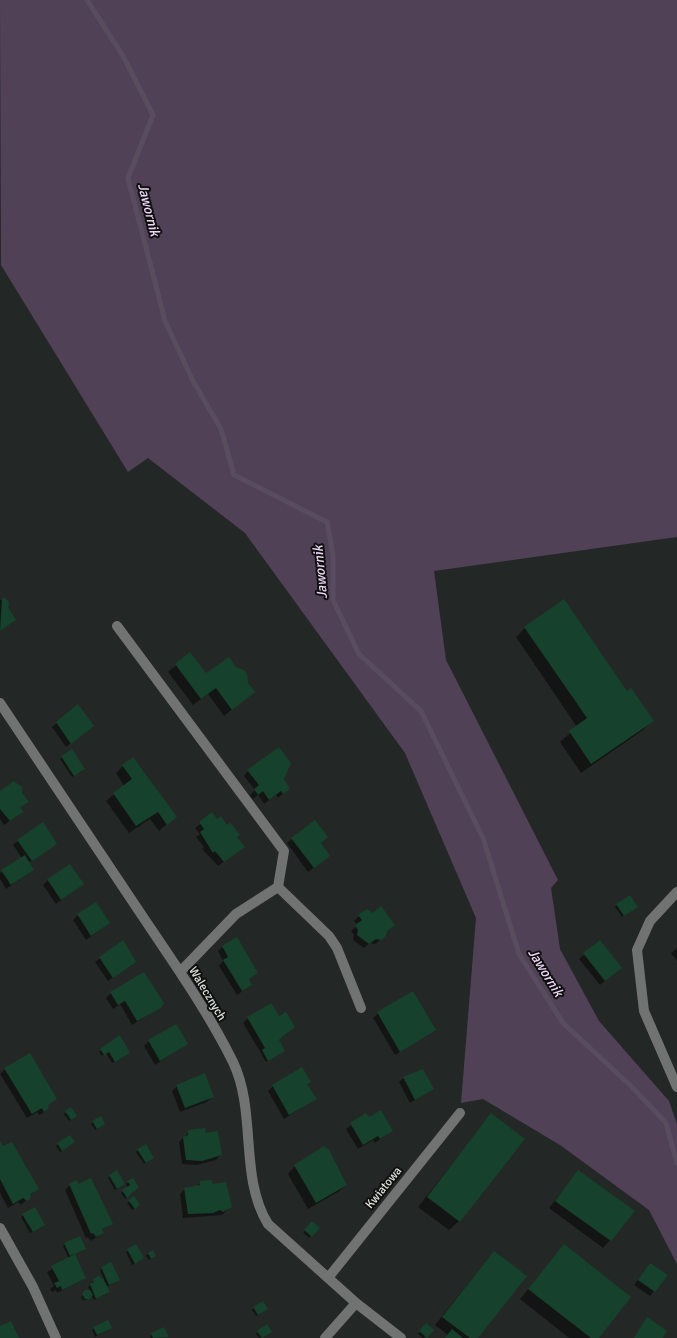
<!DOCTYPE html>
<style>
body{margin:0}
canvas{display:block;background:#232725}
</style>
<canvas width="677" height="1338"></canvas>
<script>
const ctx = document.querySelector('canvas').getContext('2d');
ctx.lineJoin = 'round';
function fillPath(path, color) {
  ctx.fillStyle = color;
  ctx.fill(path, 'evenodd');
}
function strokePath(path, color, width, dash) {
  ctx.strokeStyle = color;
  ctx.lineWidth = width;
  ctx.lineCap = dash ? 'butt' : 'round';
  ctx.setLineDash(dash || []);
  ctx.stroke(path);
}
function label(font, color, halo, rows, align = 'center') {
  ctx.font = font + ' Signika,sans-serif';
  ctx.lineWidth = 4;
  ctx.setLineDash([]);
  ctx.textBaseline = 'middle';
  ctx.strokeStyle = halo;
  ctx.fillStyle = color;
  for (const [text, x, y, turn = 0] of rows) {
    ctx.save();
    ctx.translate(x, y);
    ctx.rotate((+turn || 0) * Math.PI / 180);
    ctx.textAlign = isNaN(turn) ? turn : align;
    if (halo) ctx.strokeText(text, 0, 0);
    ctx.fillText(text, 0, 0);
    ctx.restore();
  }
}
fillPath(new Path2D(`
 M0,0H677V537L434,571L446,660L558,880L551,888L560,949L599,1021L669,1101L677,1124V1264L649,1210L560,1145L483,1099L461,1103L476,918L405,753L245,533L148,458L128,472L1,265Z`), '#514157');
fillPath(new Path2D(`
 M0,600H5L10,624L0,631Z
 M525,628L627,692L652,721L643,730L581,773L560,742L577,727L516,637Z
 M190,654L206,675L246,683L253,692L224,716L208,694L193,705L168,672Z
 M57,723L87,730L66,747L52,727Z
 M62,757L82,771L72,777L60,759Z
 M123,766L175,817L159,831L150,819L129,833L106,801L124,786L116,773Z
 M248,771L283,780L288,789L278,798L276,795L264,804L258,795L253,799L250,795L255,790L244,776Z
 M14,782L18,784L27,801L19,808L22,812L4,825L0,819V792Z
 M212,814L235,838L238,851L218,866L202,849L204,847L196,837L200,834L195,828Z
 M292,839L320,844L324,860L308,872L287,843Z
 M18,841L55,844L28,863L33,870L31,872L6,889L0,879V873L22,858L13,845Z
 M48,880L83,884L56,904L43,885Z
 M617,905L634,909L622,917L615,907Z
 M78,915L104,927L86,940L73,920Z
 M359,916L385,932V936L375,944L370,943L364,948L353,940L354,935L351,931L358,925L354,921Z
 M600,941L616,972L600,985L579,959Z
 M122,942L135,962L108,981L95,962Z
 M222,947L256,973L248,980L251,985L237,995L219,966L223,961L218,951Z
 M677,948V961L671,953Z
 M111,993L158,1008L132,1025L120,1004L113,1009L106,998Z
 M378,1013L434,1030L395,1055L373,1018Z
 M248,1018L287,1032L288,1033L278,1041L282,1052L266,1062L243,1023Z
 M149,1041L186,1044L155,1065L144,1046Z
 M101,1050L127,1054L112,1063L106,1053L102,1056L99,1052Z
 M5,1069L47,1106L48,1108L43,1113L39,1115L37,1112L27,1118L0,1074Z
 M404,1078L433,1089L410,1103L399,1082Z
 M306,1084L315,1099L284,1119L268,1091L273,1086Z
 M177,1086L212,1097L207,1102L180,1112L172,1091Z
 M66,1112L74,1118L69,1121L64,1114Z
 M366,1115L369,1119L392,1131L375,1143L373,1140L358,1149L346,1129Z
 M491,1115L459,1221L449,1230L418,1207Z
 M93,1122L102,1126L95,1130L91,1124Z
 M189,1132L205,1134L220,1155L216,1160L197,1165L182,1164L179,1142Z
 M58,1144H71L60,1152L56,1146Z
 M0,1145L37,1189L21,1205L18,1202L8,1208L0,1193Z
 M138,1150L151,1160L144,1164L136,1152Z
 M295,1166L346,1185L338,1192L308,1209L288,1174Z
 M578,1172L610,1240L603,1248L549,1208Z
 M110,1176L122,1186L115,1190L108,1178Z
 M133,1179V1193L125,1199L121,1193L128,1188L126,1184Z
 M201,1183L211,1185L230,1207L222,1215L183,1218L180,1194L185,1189L196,1187Z
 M70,1185L112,1223L101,1230L102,1233L97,1237L91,1241L88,1237L86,1238L65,1190Z
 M134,1198L137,1207L132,1210L127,1203Z
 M23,1215L42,1227L30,1233L21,1217Z
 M312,1223L318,1229L309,1238L303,1232Z
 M65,1244L74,1254L85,1277L57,1293L56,1290L52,1292L50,1289L54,1286L47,1272L69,1259L63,1246Z
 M564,1245L597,1338H569L520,1299Z
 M136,1246L141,1260L132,1265L126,1252Z
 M148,1254L153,1258L149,1260L146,1256Z
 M487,1260L476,1338H446L448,1335L435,1325Z
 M651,1264L654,1291L650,1296L634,1285Z
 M102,1268L117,1281L106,1287L109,1292L107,1294L94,1300L91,1294L86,1300H83L81,1297L86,1291H90L88,1287L92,1284V1282L104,1279L100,1270Z
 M254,1308L267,1309L256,1316L252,1310Z
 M426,1325L432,1330L423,1338L418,1334Z
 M94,1328H110L95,1337L92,1330Z
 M258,1332L268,1334L259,1338L256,1334Z
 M152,1334L168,1337L150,1338Z`), '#0007');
strokePath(new Path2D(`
 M87,0L123,56L153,115L128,178L165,321L193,381L221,429L234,475L327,522L333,555V600L359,654L421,711L483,838L519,954L563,1023L632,1087L666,1123L677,1163`), '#5a4c5f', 5);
fillPath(new Path2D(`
 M2,598H6L9,603L8,607L16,620L0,631Z
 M564,599L627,691L631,688L654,721L591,764L569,731L587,718L524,627Z
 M190,652L206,673L229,657L236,667L244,670L247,674L248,683L255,692L232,710L216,688L201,699L175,664Z
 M78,704L94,726L71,744L56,722Z
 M279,747L291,763L284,779L290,789L283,794L281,791L269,800L263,791L258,795L254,789L259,785L247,770Z
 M72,749L85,769L74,776L61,756Z
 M133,757L177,817L167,825L158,812L136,826L113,793L132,779L122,765Z
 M14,781L22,787V792L29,802L20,807L23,812L10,821L0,809V791Z
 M212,812L217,819L221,816L227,825L230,822L240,835L237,837L245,847L224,862L215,851L213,853L200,832L204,829L199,822Z
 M315,820L328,837L321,843L330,856L314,868L291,838Z
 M43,822L57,844L32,861L17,840Z
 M25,855L34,870L11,885L1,870Z
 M70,864L84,884L61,900L47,879Z
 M630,895L638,907L624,916L616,904Z
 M96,902L110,923L91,936L77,914Z
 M381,906L395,925L387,931L386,936L381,940L376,939L369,944L357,935L358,930L355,925L362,920L358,915L367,909L373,913Z
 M237,937L258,973L249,979L252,985L242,991L223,960L228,957L222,946Z
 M123,940L136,962L113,978L99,957Z
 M600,940L622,968L605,981L583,953Z
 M144,972L164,1003L161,1008L137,1021L125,1001L118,1005L110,992Z
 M413,991L436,1030L400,1052L377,1012Z
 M271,1003L279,1016L286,1012L295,1027L279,1040L285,1051L268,1061L262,1050L265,1048L247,1017Z
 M176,1024L188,1044L160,1061L148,1040Z
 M120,1035L130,1053L115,1062L109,1052L104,1055L100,1049Z
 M30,1053L57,1099L48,1105L49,1108L44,1112L42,1108L32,1114L4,1068Z
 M302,1067L311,1082L307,1084L317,1099L289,1115L272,1085Z
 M423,1069L434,1089L415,1100L403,1077Z
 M205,1073L214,1097L185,1108L176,1085Z
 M71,1107L77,1116L71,1120L65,1111Z
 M381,1110L393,1131L380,1139L378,1136L363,1145L350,1123L366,1113L369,1117Z
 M491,1113L525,1139L460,1222L427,1197Z
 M101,1116L105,1124L97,1129L92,1121Z
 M205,1128L206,1133L218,1131L222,1155L202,1161L186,1160L183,1137L188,1135V1130Z
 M70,1135L75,1142L62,1151L57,1143Z
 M0,1141L3,1146L12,1142L39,1189L31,1194L30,1199L27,1201L23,1198L13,1204L0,1179Z
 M146,1144L154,1158L146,1163L137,1149Z
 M324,1146L329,1150L347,1185L316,1203L294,1165Z
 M117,1170L125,1184L117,1189L109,1175Z
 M578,1170L635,1211L611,1241L555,1201Z
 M91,1178L113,1224L102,1229L104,1233L96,1237L93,1233L91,1234L69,1184L77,1180L78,1184Z
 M133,1178L139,1187L127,1198L122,1190L130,1185L127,1181Z
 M212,1180V1184L226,1182L232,1207L223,1212L220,1210L213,1213L188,1214L184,1188L200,1185V1181Z
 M134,1196L140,1205L135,1209L128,1200Z
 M35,1207L45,1225L33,1232L22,1214Z
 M312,1221L320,1228L312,1237L304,1230Z
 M80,1236L86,1249L70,1256L64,1243Z
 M136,1244L144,1258L135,1264L127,1249Z
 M564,1244L631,1297L599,1338H591L528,1289Z
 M153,1250L156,1256L151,1259L148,1253Z
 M494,1251L527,1276L478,1338H470L442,1317Z
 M75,1254L86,1278L62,1290L61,1286L57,1288L54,1283L59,1281L51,1266Z
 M111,1262L120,1280L109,1285L101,1267Z
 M650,1263L668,1275L655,1292L638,1280Z
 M100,1275L101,1279L103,1278L110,1292L96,1299L90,1284L94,1282L93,1279Z
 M85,1290H90L93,1295L90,1299H85L82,1294Z
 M263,1301L268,1309L258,1315L253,1307Z
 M647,1317L667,1331L663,1338H634Z
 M108,1320L112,1328L97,1335L93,1327Z
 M11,1321L19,1338H0V1326Z
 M426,1323L434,1330L427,1338L419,1331Z
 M267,1324L272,1332L262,1338L257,1331Z
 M164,1327L169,1337L153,1338L151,1333Z
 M452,1329L463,1338H445Z`), '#16412c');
strokePath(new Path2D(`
 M117,626L284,851L278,887L236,914L180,972
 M0,703C46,773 93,842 139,911C171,959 208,1011 233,1062C257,1112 239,1177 268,1224L356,1303L401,1338
 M278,887L329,936L337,948L361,1008
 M677,892L650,921L637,950L644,1011L677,1087
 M0,1228L33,1287L56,1338
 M328,1278L460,1113
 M325,1338L356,1303`), '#707371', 10);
label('12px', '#dde0de', '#0e100e', [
 ["Walecznych",207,994,59],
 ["Kwiatowa",384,1188,-51]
]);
label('italic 14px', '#eed4f7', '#0e100e', [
 ["Jawornik",148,210,76],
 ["Jawornik",321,572,-95],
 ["Jawornik",545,973,58]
]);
</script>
